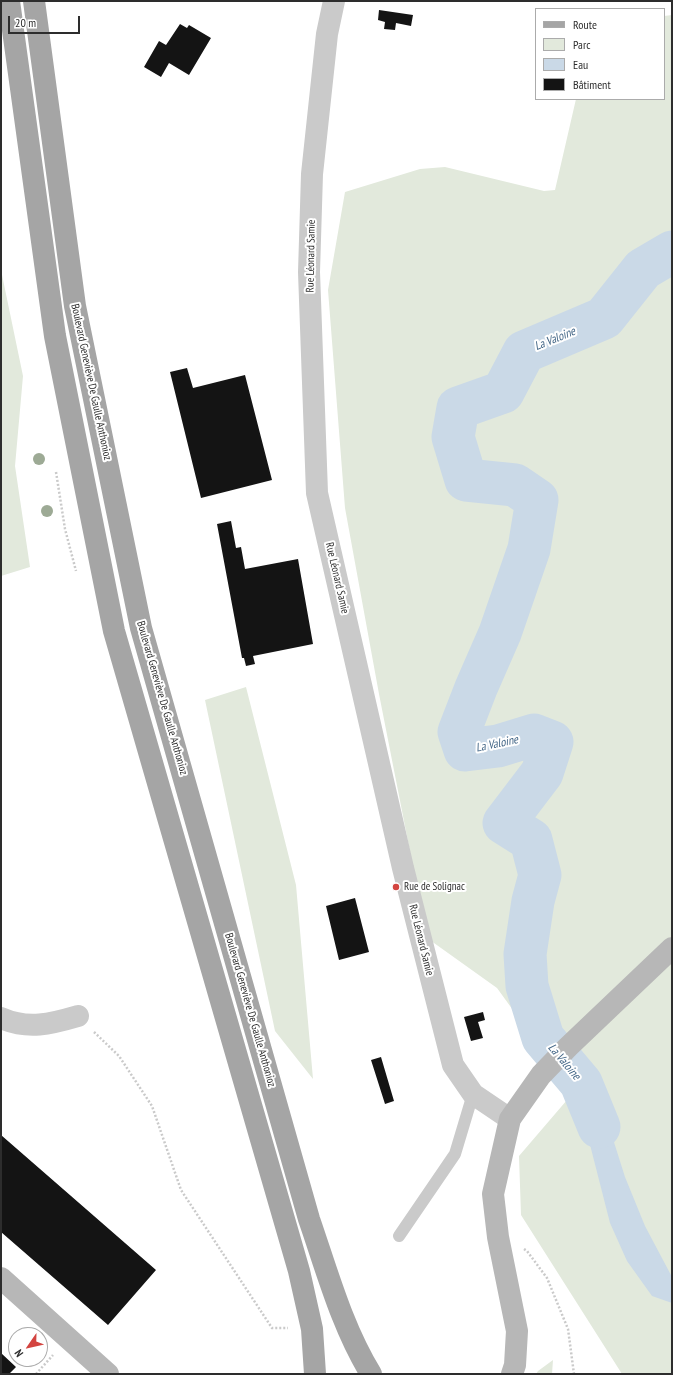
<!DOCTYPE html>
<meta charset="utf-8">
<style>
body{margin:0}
#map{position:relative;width:673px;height:1375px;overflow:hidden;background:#fff;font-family:"PT Sans Narrow",sans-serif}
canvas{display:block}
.frame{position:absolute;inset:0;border:2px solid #2d2d2d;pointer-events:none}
.legend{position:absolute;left:535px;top:8px;width:130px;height:92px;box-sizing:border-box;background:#fff;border:1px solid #ababab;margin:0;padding:5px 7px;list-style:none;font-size:12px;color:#2d2d2d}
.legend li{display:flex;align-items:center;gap:8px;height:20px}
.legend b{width:20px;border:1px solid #ababab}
.north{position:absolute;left:8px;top:1327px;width:40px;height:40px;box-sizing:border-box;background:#fff;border:1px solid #ababab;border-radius:50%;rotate:236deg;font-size:11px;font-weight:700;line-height:16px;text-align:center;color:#2d2d2d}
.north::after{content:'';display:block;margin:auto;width:14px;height:18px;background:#d34440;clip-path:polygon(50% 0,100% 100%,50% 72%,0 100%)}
.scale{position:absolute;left:8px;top:16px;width:72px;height:18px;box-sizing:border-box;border:2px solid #2d2d2d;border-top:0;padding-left:5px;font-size:12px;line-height:14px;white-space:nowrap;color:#2d2d2d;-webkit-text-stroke:3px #fff;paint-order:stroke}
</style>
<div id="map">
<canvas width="673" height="1375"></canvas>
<div class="frame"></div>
<ul class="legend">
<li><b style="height:5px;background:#a5a5a5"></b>Route</li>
<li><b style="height:11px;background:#e2e9dc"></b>Parc</li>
<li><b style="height:11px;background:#cad9e7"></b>Eau</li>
<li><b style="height:11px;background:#141414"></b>Bâtiment</li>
</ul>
<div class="north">N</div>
<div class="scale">20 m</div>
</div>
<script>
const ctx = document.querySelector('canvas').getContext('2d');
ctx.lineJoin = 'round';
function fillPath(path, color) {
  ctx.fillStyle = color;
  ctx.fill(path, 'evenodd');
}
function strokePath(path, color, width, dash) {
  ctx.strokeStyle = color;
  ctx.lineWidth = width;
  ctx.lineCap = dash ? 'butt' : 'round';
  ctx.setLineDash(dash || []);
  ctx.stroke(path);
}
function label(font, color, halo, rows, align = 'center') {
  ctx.font = font + ' "PT Sans Narrow",sans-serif';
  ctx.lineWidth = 4;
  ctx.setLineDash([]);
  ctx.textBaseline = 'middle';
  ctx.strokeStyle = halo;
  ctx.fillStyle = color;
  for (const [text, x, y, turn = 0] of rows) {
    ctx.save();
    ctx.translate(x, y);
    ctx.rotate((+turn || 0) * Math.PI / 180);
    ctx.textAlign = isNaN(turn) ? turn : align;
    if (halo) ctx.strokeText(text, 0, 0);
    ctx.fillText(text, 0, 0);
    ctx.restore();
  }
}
fillPath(new Path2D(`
 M672,15V1374H622L521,1215L519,1156L573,1093L497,988L427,938L379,694L345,508L328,290L345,192L420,169L445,167L544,191L555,190L576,99H664V16Z
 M1,270L23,376L15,466L30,567L1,576Z
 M246,687L296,885L313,1079L275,1031L205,700Z
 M553,1360L552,1374H536L538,1371Z`), '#e2e9dc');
fillPath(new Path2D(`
 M583,1065L595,1082L625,1177L645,1226L672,1277V1303L652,1296L627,1261L610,1223L586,1129L565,1082Z`), '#cad9e7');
strokePath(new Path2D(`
 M599,1127L581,1083L543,1038L527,986L525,954L533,901L540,875L531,840L504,823L542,773L552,742L534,735L498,746L465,750L459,732L476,688L500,633L529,549L537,500L515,485L466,480L453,437L458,408L503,392L524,352L604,318L643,269L672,252`), '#cad9e7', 43);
fillPath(new Path2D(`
 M379,10L413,15L411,26L396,23L395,30L384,29L385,22L378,20Z
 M180,24L187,28L189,25L211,38L189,75L169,63L161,77L144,67L159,41L166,45Z
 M187,368L193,388L245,375L272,480L201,498L170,372Z
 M231,521L236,548L241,547L245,569L298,559L313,644L253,656L255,664L246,666L244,658H242L217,524Z
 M355,898L369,952L339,960L326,906Z
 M483,1012L485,1020L478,1022L483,1038L471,1041L464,1017Z
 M381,1057L394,1101L385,1104L371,1060Z
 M1,1135L156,1270L108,1325L1,1232Z
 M1,1353L16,1367L9,1374H3L1,1372Z`), '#141414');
strokePath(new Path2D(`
 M56,472L65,529L76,571
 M94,1032L119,1056L152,1106L181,1190L272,1328H288
 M524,1249L527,1251L547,1278L568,1329L574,1374
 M36,1374L53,1355`), '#cacaca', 2.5, [2, 2]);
strokePath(new Path2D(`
 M399,1236L455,1154L473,1094`), '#cacaca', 12);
strokePath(new Path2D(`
 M334,1L327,34L312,174L309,272L317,493L403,868L453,1065L473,1094L510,1119
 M1,1018C28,1030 51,1024 78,1016`), '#cacaca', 22);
strokePath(new Path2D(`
 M1,1278L108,1374
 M512,1374L515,1365L517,1331L498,1237L493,1194L510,1119L541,1075L568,1047L672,948`), '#b7b7b7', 22);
strokePath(new Path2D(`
 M9,1L55,336L114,631L299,1271L312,1329L315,1374
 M34,1L75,306L141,628L309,1219C327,1271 342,1327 371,1374`), '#a5a5a5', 22);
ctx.fillStyle = '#9daa95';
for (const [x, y] of [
 [39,459],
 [47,511]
]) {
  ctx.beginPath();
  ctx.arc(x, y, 6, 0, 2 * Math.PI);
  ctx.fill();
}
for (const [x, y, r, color] of [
 [396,887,4,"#d34440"]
]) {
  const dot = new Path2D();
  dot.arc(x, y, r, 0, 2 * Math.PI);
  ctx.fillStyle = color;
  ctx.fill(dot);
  strokePath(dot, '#fff', 1.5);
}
label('11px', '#2d2d2d', '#fff', [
 ["Rue Léonard Samie",311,256,-89],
 ["Boulevard Geneviève De Gaulle Anthonioz",91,382,78],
 ["Rue Léonard Samie",337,578,77],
 ["Boulevard Geneviève De Gaulle Anthonioz",162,698,74],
 ["Rue Léonard Samie",421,940,76],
 ["Boulevard Geneviève De Gaulle Anthonioz",250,1010,74]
]);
label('11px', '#2d2d2d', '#fff', [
 ["Rue de Solignac",404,887]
], 'left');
label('italic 12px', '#436686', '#fff', [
 ["La Valoine",555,339,-22],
 ["La Valoine",497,744,-12],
 ["La Valoine",564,1062,50]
]);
</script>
